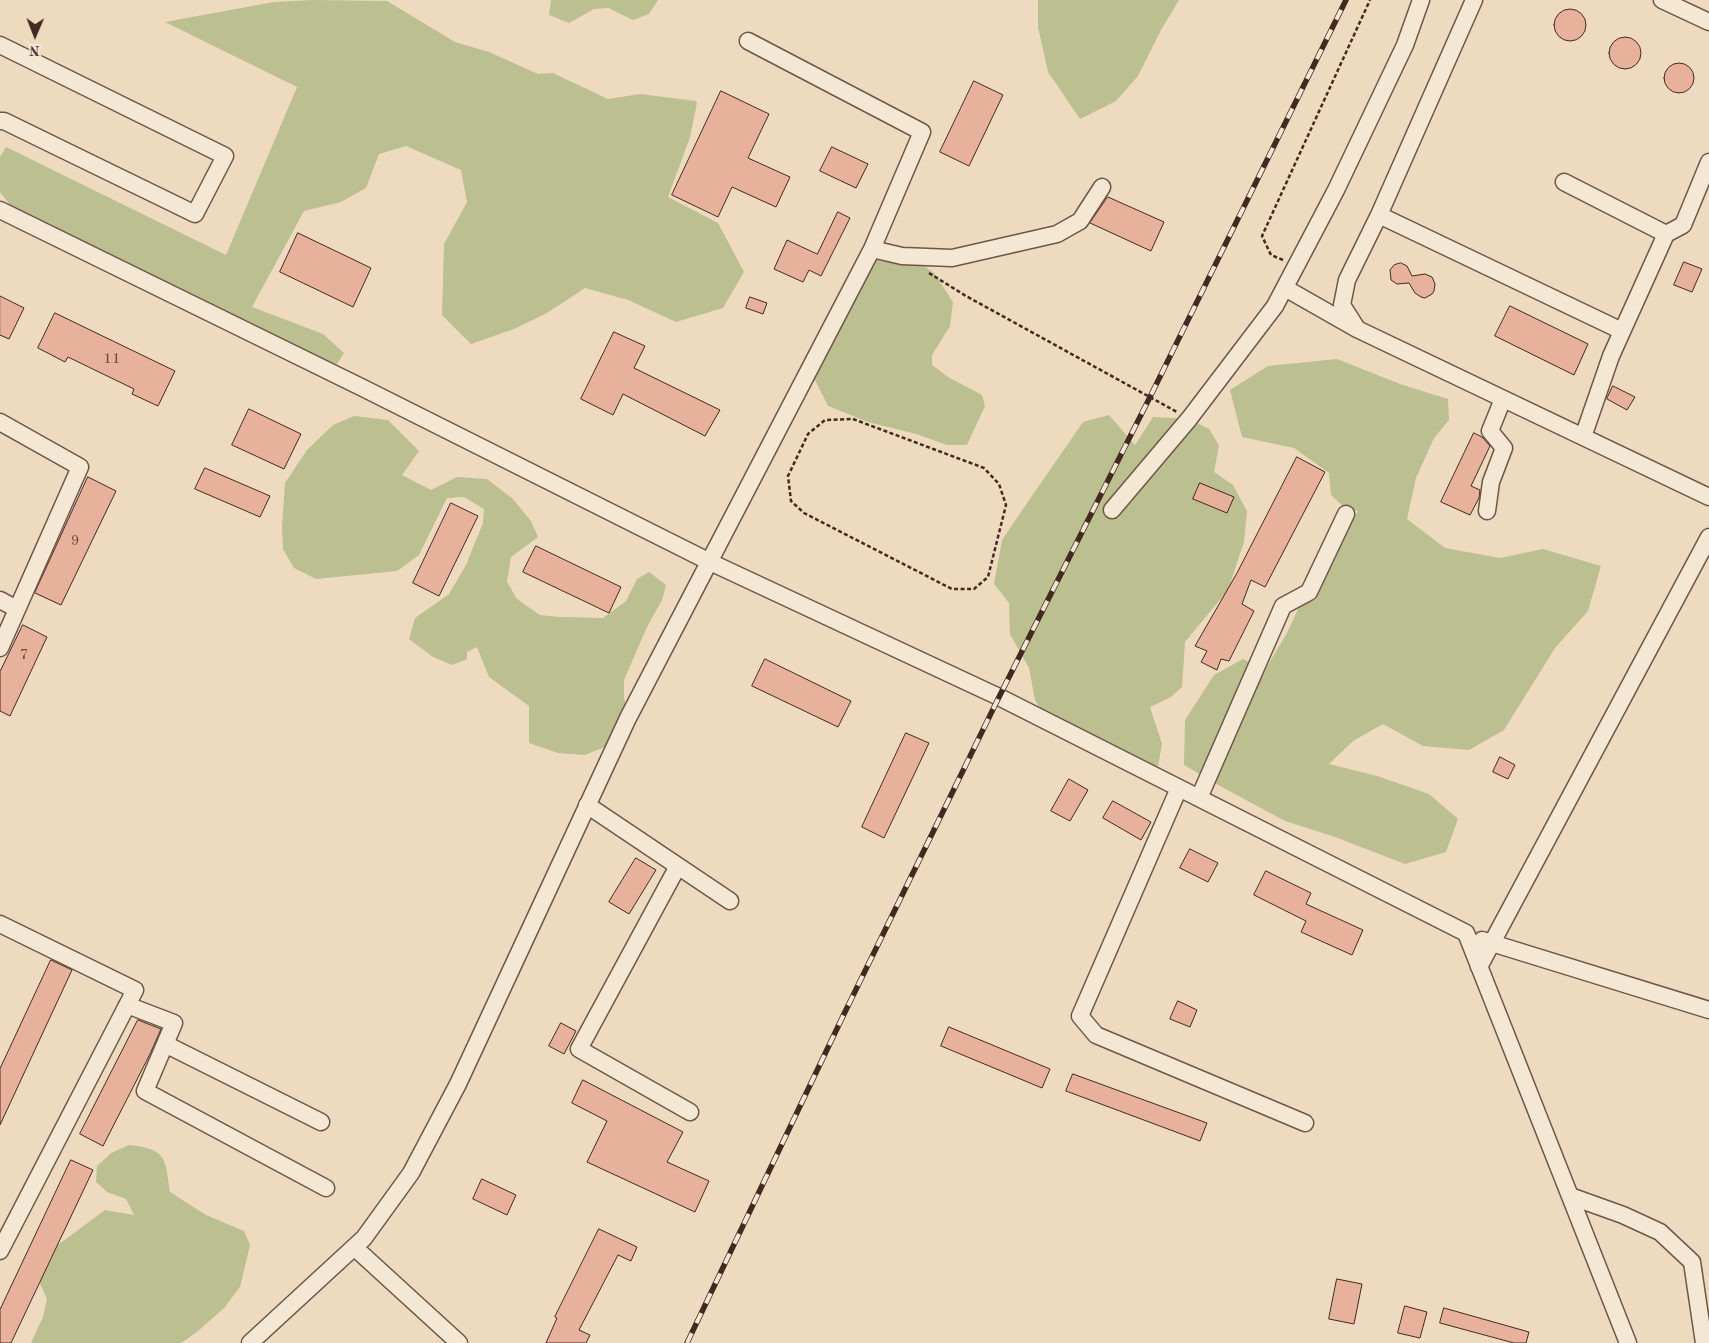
<!DOCTYPE html>
<style>
body{margin:0}
#map{position:relative;width:1709px;height:1343px;overflow:hidden;background:#eedbbf;font-family:"Old Standard TT",serif}
canvas{display:block}
.north{position:absolute;left:10px;top:10px;width:50px;height:50px;-webkit-text-stroke:4px #f4e8d5;paint-order:stroke;rotate:181deg;font-size:14px;font-weight:700;line-height:20px;text-align:center;color:#442920}
.north::after{content:'';display:block;margin:auto;width:18px;height:22px;background:#442920;clip-path:polygon(50% 0,100% 100%,50% 72%,0 100%)}
</style>
<div id="map">
<canvas width="1709" height="1343"></canvas>
<div class="north">N</div>
</div>
<script>
const ctx = document.querySelector('canvas').getContext('2d');
ctx.lineJoin = 'round';
function fillPath(path, color) {
  ctx.fillStyle = color;
  ctx.fill(path, 'evenodd');
}
function strokePath(path, color, width, dash) {
  ctx.strokeStyle = color;
  ctx.lineWidth = width;
  ctx.lineCap = dash ? 'butt' : 'round';
  ctx.setLineDash(dash || []);
  ctx.stroke(path);
}
function label(font, color, halo, rows, align = 'center') {
  ctx.font = font + ' "Old Standard TT",serif';
  ctx.lineWidth = 4.5;
  ctx.setLineDash([]);
  ctx.textBaseline = 'middle';
  ctx.strokeStyle = halo;
  ctx.fillStyle = color;
  for (const [text, x, y, turn = 0] of rows) {
    ctx.save();
    ctx.translate(x, y);
    ctx.rotate((+turn || 0) * Math.PI / 180);
    ctx.textAlign = isNaN(turn) ? turn : align;
    if (halo) ctx.strokeText(text, 0, 0);
    ctx.fillText(text, 0, 0);
    ctx.restore();
  }
}
fillPath(new Path2D(`
 M312,0L387,1L455,42L489,52L538,74L553,73L608,99L640,94L696,101L697,103L690,137L668,197L718,223L744,272L723,308L676,322L628,300L585,288L547,313L514,329L471,344L442,315L444,244L467,202L461,170L406,146L379,154L366,188L341,202L304,211L252,307L323,334L344,353L331,373L199,308L10,205L0,192V157L6,147L226,255L297,87L165,22L274,2Z
 M551,0H658L649,14L633,20L608,8L594,9L569,23L549,15Z
 M1038,0H1179L1161,30L1138,76L1116,101L1080,119L1048,72L1038,27Z
 M901,250L934,273L953,302L950,326L932,355V365L948,377L982,395L985,406L967,445H947L916,434L868,422L828,406L814,378L834,328L844,284L864,256Z
 M1337,359L1400,384L1448,399L1449,420L1434,438L1416,478L1407,519L1445,548L1500,558L1543,549L1601,566L1588,611L1555,648L1504,730L1469,750L1423,746L1383,724L1353,741L1329,764L1377,776L1429,794L1458,819L1446,852L1405,864L1335,837L1285,821L1220,786L1184,765L1185,720L1214,675L1243,659L1265,670L1287,633L1310,583L1334,553L1358,511L1346,509L1331,495L1329,473L1294,448L1242,437L1230,390L1268,366Z
 M1109,415L1135,445L1153,417L1189,419L1209,429L1219,445L1214,472L1233,485L1247,511L1244,542L1228,590L1185,642L1182,687L1171,697L1150,707L1162,744L1158,766L1127,761L1048,722L1035,700L1029,668L1010,634L1009,603L994,584L1002,540L1036,490L1083,422Z
 M354,416L388,420L419,451L402,475L431,490L457,477L487,479L513,499L531,521L538,537L511,557L507,582L517,599L540,615L560,617L603,618L626,601L637,579L649,572L666,585L662,600L647,627L624,680V697L628,718L617,742L585,755L558,753L529,743V706L489,677L477,647L467,652V659L452,665L433,657L409,639L415,618L449,594L466,565L483,523L484,509L464,497L447,498L419,555L397,571L316,579L294,568L283,549L282,527L285,483L307,450L333,425Z
 M129,1145C167,1149 165,1158 170,1192L206,1215L244,1231L250,1245L240,1287L224,1308L197,1332L181,1343H31L43,1317L47,1299L37,1277L47,1253L105,1210L134,1215L126,1199L107,1192L96,1182L97,1166L111,1153Z`), '#bcbf8f');
const building = new Path2D(`
 M1554 25a16 16 0 1 1 32 0a16 16 0 1 1-32 0Z
 M1609 53a16 16 0 1 1 32 0a16 16 0 1 1-32 0Z
 M1664 78a15 15 0 1 1 30 0a15 15 0 1 1-30 0Z
 M974,81L1003,95L969,166L940,152Z
 M721,91L769,114L748,158L790,177L776,207L732,187L718,217L672,195Z
 M832,147L868,164L856,188L820,171Z
 M1108,197L1164,222L1151,251L1090,223Z
 M838,212L850,218L821,276L809,270L803,282L774,269L787,240L817,254Z
 M298,233L371,268L353,307L280,272Z
 M1684,262L1702,269L1692,292L1674,285Z
 M1401,263L1407,266L1412,276L1425,274L1432,277L1435,284L1434,291L1432,294L1425,298L1421,297L1415,293L1409,283L1397,284L1391,280L1390,270L1394,265Z
 M0,296L24,308L9,339L0,335Z
 M750,297L767,303L763,314L746,308Z
 M1510,306L1588,344L1574,375L1495,336Z
 M55,313L175,371L158,406L132,394L134,389L68,357L65,362L38,348Z
 M614,332L645,346L634,368L720,410L705,436L623,394L613,415L581,399Z
 M1613,386L1635,397L1627,410L1607,399Z
 M249,409L301,434L284,469L232,445Z
 M1474,433L1482,437L1490,446L1471,486L1480,490L1479,498L1470,515L1441,502Z
 M1297,457L1325,472L1265,587L1251,580L1242,604L1254,611L1229,661L1221,659L1217,670L1201,662L1207,651L1195,646L1237,573Z
 M205,468L270,496L260,517L195,489Z
 M88,477L116,491L61,605L35,593Z
 M1200,483L1234,497L1227,513L1193,499Z
 M451,503L478,516L439,596L413,583Z
 M536,546L621,587L609,613L523,572Z
 M23,625L47,637L10,716L0,711V672Z
 M765,659L851,701L838,727L752,686Z
 M906,733L929,743L884,838L862,827Z
 M1500,757L1515,765L1508,779L1493,772Z
 M1069,779L1088,790L1070,821L1051,811Z
 M1113,801L1151,822L1141,840L1103,818Z
 M1190,849L1218,863L1208,882L1180,868Z
 M636,858L656,870L629,914L609,902Z
 M1266,871L1311,893L1306,904L1363,930L1352,955L1301,932L1306,921L1254,895Z
 M51,960L72,970L0,1125V1069Z
 M1178,1001L1197,1010L1190,1027L1170,1019Z
 M138,1020L161,1029L150,1054L103,1146L80,1134Z
 M561,1023L576,1031L564,1054L549,1046Z
 M949,1027L1050,1069L1042,1088L941,1046Z
 M1073,1074L1207,1123L1200,1141L1066,1091Z
 M583,1080L683,1132L667,1162L709,1181L695,1212L587,1162L607,1121L572,1103Z
 M71,1160L93,1170L11,1343H0V1310Z
 M482,1179L516,1195L507,1215L473,1199Z
 M599,1229L637,1247L631,1261L618,1255L579,1330L590,1335L586,1343H546L557,1318L555,1317Z
 M1337,1279L1362,1284L1354,1324L1329,1319Z
 M1405,1306L1427,1312L1420,1338L1398,1333Z
 M1444,1308L1529,1332L1526,1343H1514L1440,1323Z`);
fillPath(building, '#e7b19b');
strokePath(building, '#442920', 1);
const minor = new Path2D(`
 M1662,0L1709,22
 M748,41L922,132L872,249
 M0,45L225,156L195,214L4,121H0
 M1564,182L1666,234L1611,356L1583,437
 M0,210L363,388L710,562L999,697L1466,933L1628,1343
 M1379,215L1474,0
 M1666,234L1683,225L1709,162
 M1285,288L1357,329L1709,497
 M1356,327L1342,305L1347,280L1379,215L1622,331
 M0,422L80,467L0,648
 M1112,510L1189,419L1275,306L1336,190L1405,45L1421,0
 M1487,511L1491,482L1504,448L1490,431L1503,399
 M0,600L17,609
 M1179,788L1080,1016L1096,1035L1305,1123
 M1199,798L1283,606L1309,592L1346,514
 M587,805L730,901
 M678,866L579,1049L690,1112
 M0,924L135,990L0,1251
 M1482,940L1709,1010
 M1479,967L1709,537
 M127,1005L174,1023L145,1091L326,1188
 M165,1044L321,1122
 M1570,1196L1623,1215L1660,1232L1692,1262L1704,1343
 M354,1247L459,1343
 M250,1343L364,1238L411,1173L458,1084L628,718L872,249L902,256L952,258L1057,234L1080,221L1102,187`);
strokePath(minor, '#6e5648', 19);
strokePath(new Path2D(`
 M1283,260L1271,255L1262,236L1370,0
 M929,273L966,296L1177,412
 M853,419L984,468L999,484L1006,505L988,577L974,589H952L804,513L791,501L788,476L808,434L825,420Z`), '#442920', 2.5, [4, 2.5]);
strokePath(minor, '#f4e8d5', 16);
const rail = new Path2D(`
 M687,1343L844,1014L999,697L1148,401L1346,0`);
strokePath(rail, '#442920', 5.5);
strokePath(rail, '#f4e8d5', 4, [11]);
label('15px', '#6d4b3f', null, [
 ["11",112,359],
 ["9",75,541],
 ["7",24,655]
]);
</script>
